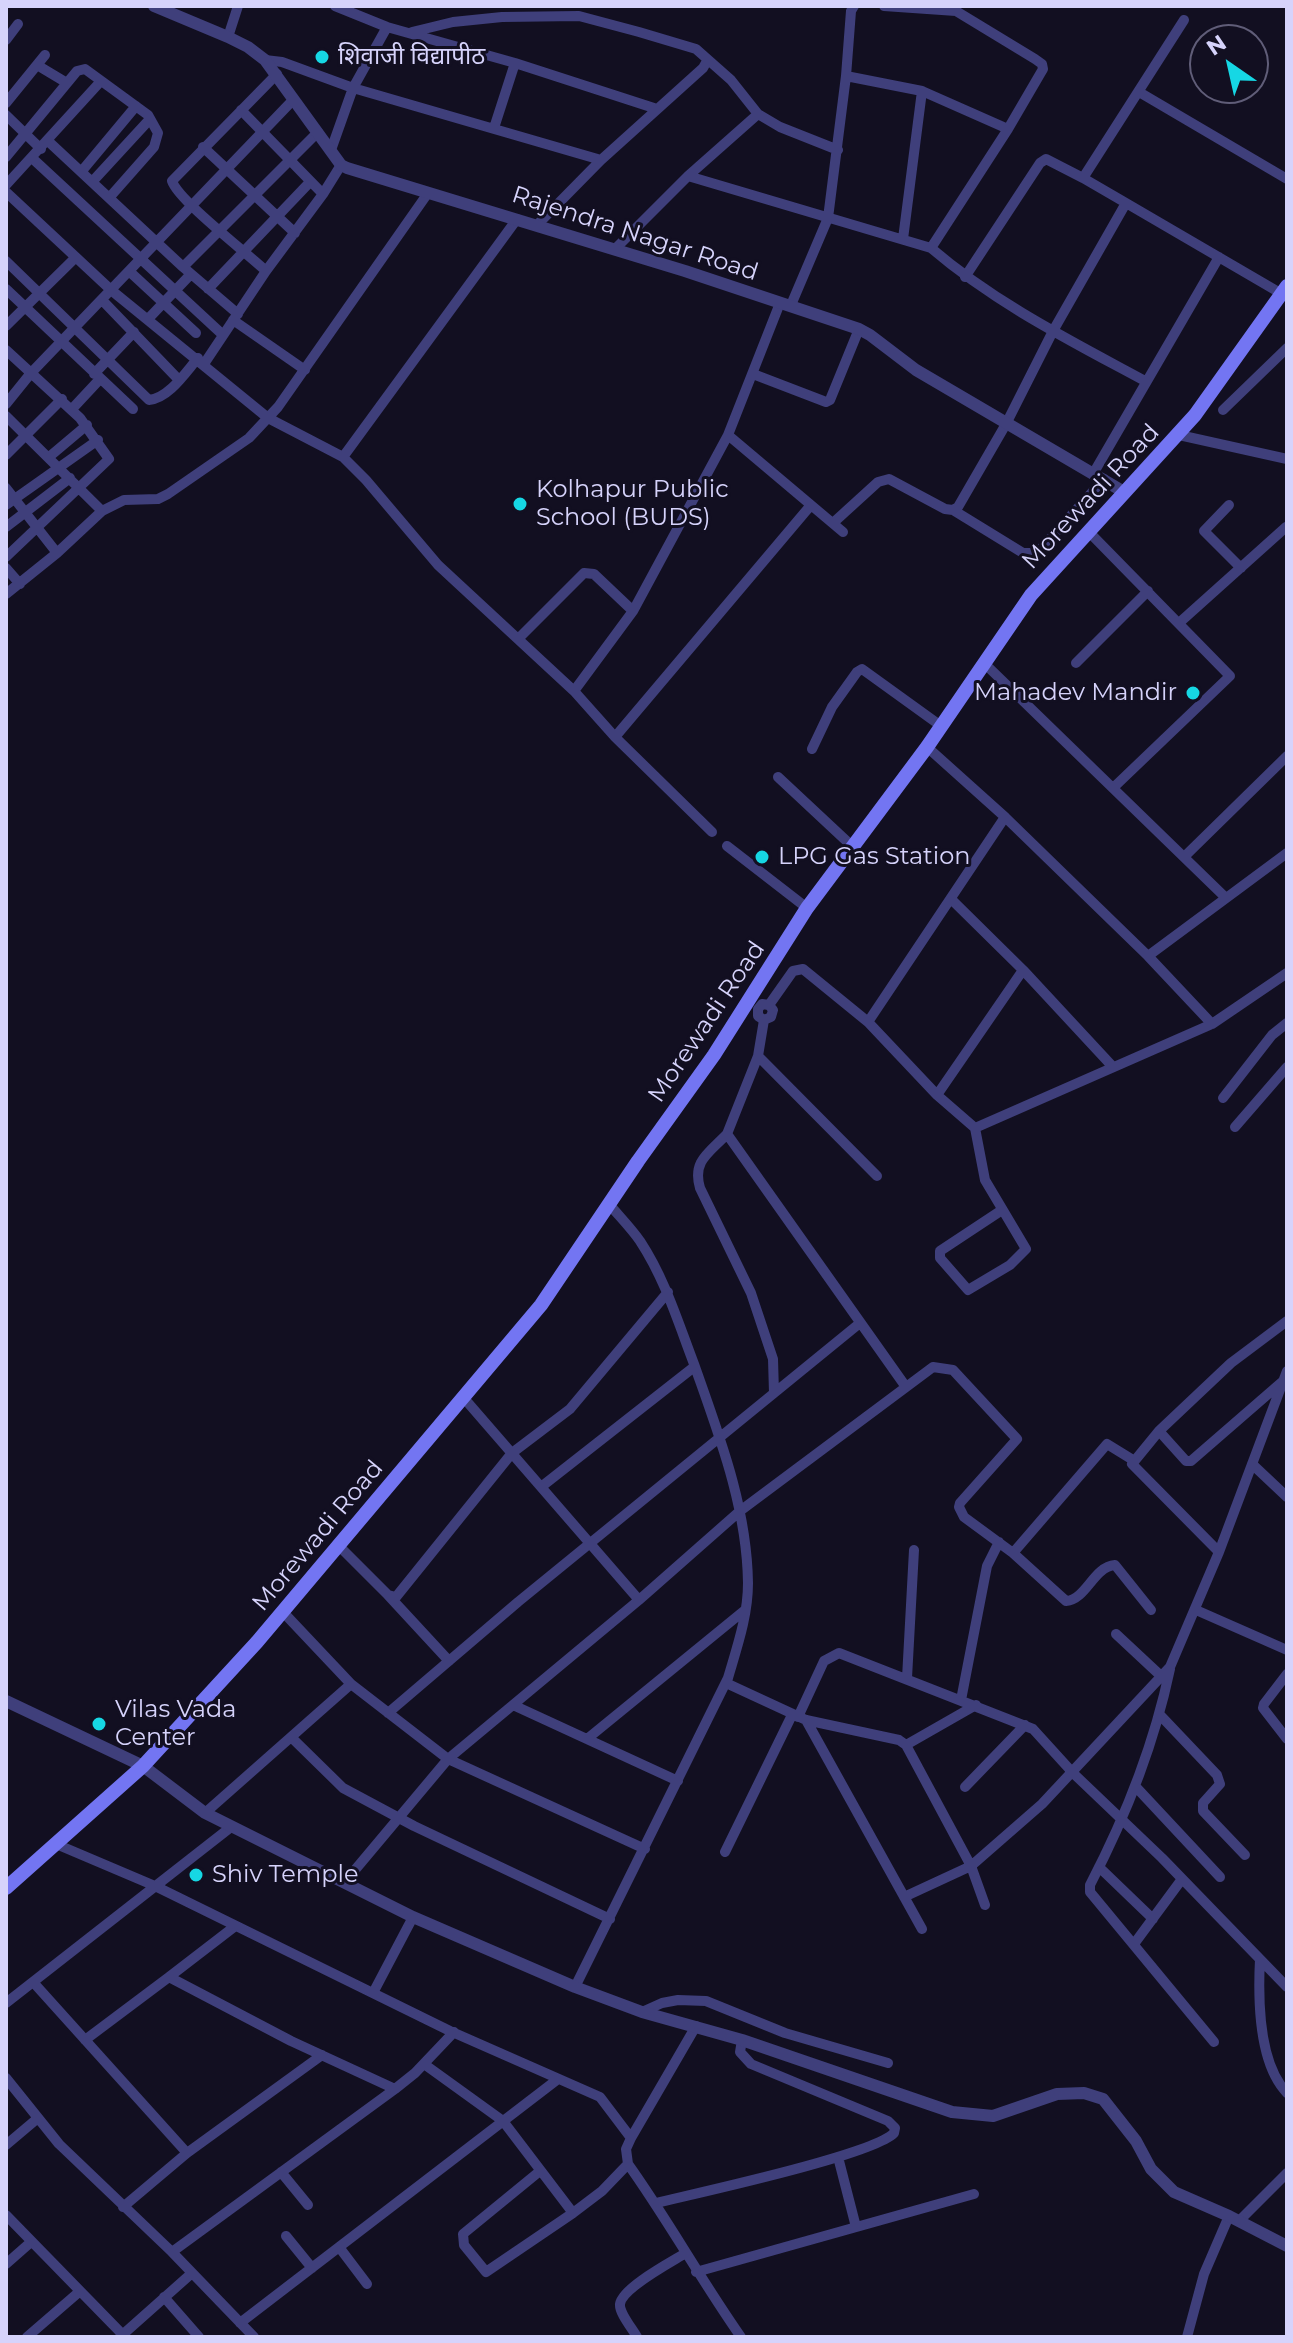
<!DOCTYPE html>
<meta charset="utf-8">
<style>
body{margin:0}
#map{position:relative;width:1293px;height:2343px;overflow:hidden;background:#120f21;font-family:Montserrat,sans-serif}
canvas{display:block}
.frame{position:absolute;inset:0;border:8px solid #d6d3fb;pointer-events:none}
.north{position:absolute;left:1189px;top:24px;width:80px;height:80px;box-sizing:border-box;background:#120f21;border:2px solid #605d78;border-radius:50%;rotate:326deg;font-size:22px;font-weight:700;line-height:32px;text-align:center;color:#d6d3fb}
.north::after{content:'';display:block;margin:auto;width:28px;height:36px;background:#16d7e4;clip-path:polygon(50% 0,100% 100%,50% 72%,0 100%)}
</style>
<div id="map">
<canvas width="1293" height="2343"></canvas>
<div class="frame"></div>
<div class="north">N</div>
</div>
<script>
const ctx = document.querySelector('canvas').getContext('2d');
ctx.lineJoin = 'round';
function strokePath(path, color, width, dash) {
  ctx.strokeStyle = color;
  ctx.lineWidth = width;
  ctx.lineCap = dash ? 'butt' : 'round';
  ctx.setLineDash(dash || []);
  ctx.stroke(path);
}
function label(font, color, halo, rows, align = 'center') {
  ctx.font = font + ' Montserrat,"Noto Sans Devanagari",sans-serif';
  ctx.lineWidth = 6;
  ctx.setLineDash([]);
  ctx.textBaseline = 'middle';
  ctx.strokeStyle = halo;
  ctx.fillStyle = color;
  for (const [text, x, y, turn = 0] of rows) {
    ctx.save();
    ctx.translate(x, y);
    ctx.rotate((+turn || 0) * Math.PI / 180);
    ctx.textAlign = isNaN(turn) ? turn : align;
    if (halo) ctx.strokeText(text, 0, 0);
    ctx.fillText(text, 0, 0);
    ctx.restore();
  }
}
strokePath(new Path2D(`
 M335,6L387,27L515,63L657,109
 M412,32L453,22L502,17L579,16L639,32L696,49L731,80L758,114L780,127L838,150
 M228,37L238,6
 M6,40L18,24
 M265,60L282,62L353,88L601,160L703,68L707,61
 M37,65L67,83
 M846,76L922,91L1008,129
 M1139,92L1287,179
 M6,103L45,55
 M241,110L323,194
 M6,115L41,149
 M494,128L515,63
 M48,141L183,267L238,314
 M203,147L295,233
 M331,150L353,88L387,27
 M6,157L77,71L85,69L148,115L158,133L154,147L109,198
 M32,158L223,335
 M81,172L136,106
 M688,176L931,248L1008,129L1043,69L1042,64L1035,59L956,11L884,6
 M92,182L150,119
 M6,185L101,81
 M6,192L111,290L268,418L343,457L366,480L438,565L574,691L615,737L712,832
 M1126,203L1282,294
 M537,225L601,160
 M903,239L922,91
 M931,248C995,303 1071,341 1145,381
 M615,249L688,176L758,114
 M6,261L149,400C169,398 185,373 198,358
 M183,267L318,132
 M129,271L196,333
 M266,271C247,253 178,200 172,181L277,74
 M965,277L1040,163L1046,159L1083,178
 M6,289L133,409
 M208,289L310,182
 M102,300L179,380
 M791,305L828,218L846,76L851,11L854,6
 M148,319L191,274
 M233,320L305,370
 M6,326L75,258
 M6,350L80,418L109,459L6,557
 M204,364L266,271L323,194L341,165
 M94,374L134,332
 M753,374L826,402L830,400L859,329
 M6,404L31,373L293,100
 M72,409L100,379
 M1223,410L1287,348
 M6,416L102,511
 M1179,435L1287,459
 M6,455L62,399
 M49,457L87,425
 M343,457L517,219
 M1093,474L1219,257
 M6,488L57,553
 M6,505L98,440
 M811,505L843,532
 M1229,505L1204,531L1241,568
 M953,510L958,507L1006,424L1053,331L1126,203L1083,178L1184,20
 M833,523L878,482L889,479L945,509L953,510L1023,553H1037L1104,479
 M6,527L70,478
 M1088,531L1230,676L1113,788
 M6,568L20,584
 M6,594L57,553L102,511L124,500L158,499L168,494L249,438L278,407L428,193
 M1179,623L1286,527
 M518,639L584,573L594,574L633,611
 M984,663L1226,898
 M1076,663L1148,591
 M574,691L633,611L728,435
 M615,737L811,505L728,435L780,303
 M927,747L1005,817L1148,956L1212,1024
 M812,749L832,707L857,672L862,669L941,726
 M778,777L854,848
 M727,846L807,908
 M1184,857L1287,756
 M951,899L1023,970L1113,1067
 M1148,956L1287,853
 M769,1005L762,1004L758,1009V1016L764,1020L758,1056L727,1134L906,1387
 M764,1020L771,1017L773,1010L769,1005L793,971L803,969L868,1022L937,1095L975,1128L1212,1024L1287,973
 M868,1022L1005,817
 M758,1056L877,1176
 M937,1095L1023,970
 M1223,1098L1272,1035L1287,1023
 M1235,1127L1287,1067
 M975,1128L985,1180L1026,1249L1010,1265L968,1290L940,1258V1251L1002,1210
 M727,1134C709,1153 692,1161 700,1188L751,1293L773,1359L774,1393
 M463,1397L639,1600
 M1159,1431L1186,1461H1191L1282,1382
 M1252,1464L1287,1497
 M541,1487L694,1367
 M339,1546L388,1595L396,1597L512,1453L570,1409L668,1292
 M1219,1552L1287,1371
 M1013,1553L1107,1444L1133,1460
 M388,1595L449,1661
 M1196,1610L1287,1650
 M283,1612L351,1684L448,1759L645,1849
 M1116,1634L1161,1676
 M1170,1669C1154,1745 1126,1816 1090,1885V1892L1214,2042
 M1287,1674L1264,1704L1263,1708L1287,1739
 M907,1678L914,1550
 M726,1683L806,1720L899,1740L906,1745L971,1866L985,1905
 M961,1700L987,1566L999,1542
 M513,1705L678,1781
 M388,1713L518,1602L860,1323
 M1160,1715L1217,1775L1220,1784L1203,1803V1811L1245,1855
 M798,1717L824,1661L839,1653L1033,1729L1073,1773L1162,1858L1287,1987
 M806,1720L922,1929
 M291,1737L343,1788L414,1826L610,1919
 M587,1739L745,1610
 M906,1745L976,1705
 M1135,1786L1220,1877
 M965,1787L1025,1725
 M205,1813L351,1684
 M56,1844L155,1886L450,2031L600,2097L631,2138
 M725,1852L792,1715
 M1099,1867L1153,1919
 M344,1883L448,1759L639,1600L740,1511L933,1367L953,1370L1017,1439L960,1503L959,1507L964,1517L1013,1553L1066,1601C1087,1599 1093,1567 1115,1565L1151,1610
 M904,1897L971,1866L1042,1804L1170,1667L1219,1552L1132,1464L1159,1431L1231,1363L1287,1321
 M234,1927L169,1977L291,2041L395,2089
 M1134,1944L1182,1879
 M1260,1959C1258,1998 1258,2063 1287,2093
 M33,1982L187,2153
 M575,1987L728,1678C737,1647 748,1616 748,1583C747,1507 719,1435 694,1364C678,1322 665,1279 640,1241C631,1228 619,1216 609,1204
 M373,1993L413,1917
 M6,2003L231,1827
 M642,2012L662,2003L678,2000L706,2001L785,2033L888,2063
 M696,2026L631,2138L626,2149L628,2164C668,2220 701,2280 741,2337
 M85,2040L169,1977
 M424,2064L503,2121L573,2213L486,2272L464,2245L463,2234L540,2171
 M6,2078L59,2144L172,2252L254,2337
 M6,2145L38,2118
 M838,2157L856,2227
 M281,2172L308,2205
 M656,2203C697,2193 873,2155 894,2133L895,2128L888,2121L751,2064L740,2052L742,2040
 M123,2207L187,2153L322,2055
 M573,2213L602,2191L628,2164
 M6,2215L125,2337
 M1239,2221L1287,2173
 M286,2236L312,2268
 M339,2247L367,2284
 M172,2252L395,2089L415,2073L454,2032
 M6,2264L31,2242
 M696,2272L974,2194
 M164,2297L199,2337
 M240,2323L558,2079
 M27,2337L79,2292
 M120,2337L192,2273
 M637,2337C632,2328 619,2313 620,2304C622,2288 671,2262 684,2254
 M1187,2337L1204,2274L1229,2216`), '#3f3f7b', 10);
strokePath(new Path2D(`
 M154,6L228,37L248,47L265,60L341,165L347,168L685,271L859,329L870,335L916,370L1124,492
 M6,1701L143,1766L205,1813L413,1917L575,1987L642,2012L742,2040L952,2112L993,2116L1057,2094L1084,2093L1103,2099L1136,2141L1151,2169L1174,2192L1229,2216L1287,2246`), '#3f3f7b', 12);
strokePath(new Path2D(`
 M6,1888L143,1766L257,1642L541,1305L638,1161L714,1055L807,908L927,747L1031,595L1195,415L1287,286`), '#7375f2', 14);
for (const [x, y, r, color] of [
 [322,57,8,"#16d7e4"],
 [520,504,8,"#16d7e4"],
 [1193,693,8,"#16d7e4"],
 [762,857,8,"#16d7e4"],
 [99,1724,8,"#16d7e4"],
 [196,1875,8,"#16d7e4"]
]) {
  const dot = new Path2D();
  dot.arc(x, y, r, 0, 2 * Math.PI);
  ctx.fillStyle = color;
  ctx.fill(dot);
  strokePath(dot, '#120f21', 3);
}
label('24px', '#d6d3fb', '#120f21', [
 ["शिवाजी विद्यापीठ",338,57],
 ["Kolhapur Public",536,490],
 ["School (BUDS)",536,518],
 ["Mahadev Mandir",1177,693,"right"],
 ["LPG Gas Station",778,857],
 ["Vilas Vada",115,1710],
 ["Center",115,1738],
 ["Shiv Temple",212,1875]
], 'left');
label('24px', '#d6d3fb', '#120f21', [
 ["Rajendra Nagar Road",635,234,18],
 ["Morewadi Road",1091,497,-47],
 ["Morewadi Road",707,1022,-56],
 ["Morewadi Road",318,1536,-50]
]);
</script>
